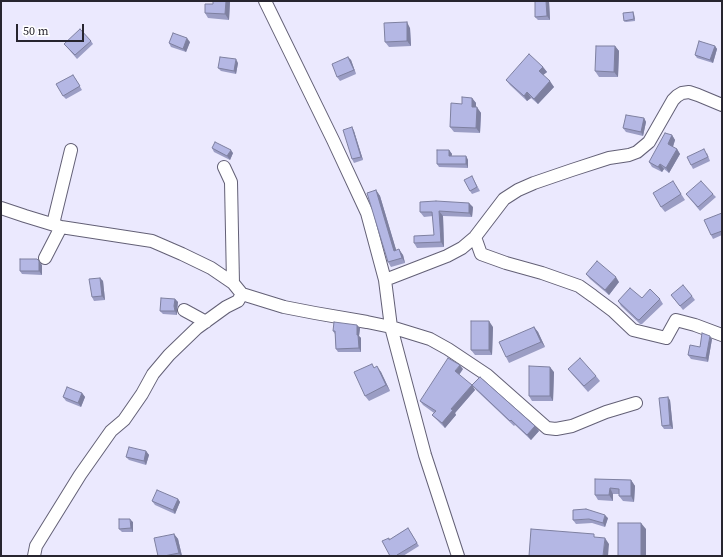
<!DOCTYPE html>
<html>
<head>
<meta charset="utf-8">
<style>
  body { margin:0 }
  #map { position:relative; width:723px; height:557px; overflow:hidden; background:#ebe9fe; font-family:"Source Serif 4",serif }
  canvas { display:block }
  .frame { position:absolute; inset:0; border:2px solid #27252f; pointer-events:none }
  .scale { position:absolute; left:16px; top:24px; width:68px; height:18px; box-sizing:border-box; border:2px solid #27252f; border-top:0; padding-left:5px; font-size:12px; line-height:14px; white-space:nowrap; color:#27252f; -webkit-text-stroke:3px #fff; paint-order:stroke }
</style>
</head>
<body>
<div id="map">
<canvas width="723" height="557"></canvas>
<div class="frame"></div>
<div class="scale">50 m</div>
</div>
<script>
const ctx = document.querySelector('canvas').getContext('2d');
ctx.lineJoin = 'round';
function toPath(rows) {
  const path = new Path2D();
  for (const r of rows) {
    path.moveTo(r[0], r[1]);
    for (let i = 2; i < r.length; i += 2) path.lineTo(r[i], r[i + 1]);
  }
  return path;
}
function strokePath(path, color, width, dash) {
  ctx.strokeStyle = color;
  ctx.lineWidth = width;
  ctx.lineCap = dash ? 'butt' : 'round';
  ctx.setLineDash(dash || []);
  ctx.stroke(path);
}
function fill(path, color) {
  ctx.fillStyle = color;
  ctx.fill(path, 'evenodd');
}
const minor = toPath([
  [265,1,333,140,367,213,385,280,391,327,425,455,458,556],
  [224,167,231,182,233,283],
  [1,208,25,216,61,227,152,241,182,254,211,268,233,283,242,294],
  [53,224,71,150],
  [475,237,481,254,506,263,542,273,579,286,593,296,613,311,633,330,666,338,676,320,695,325,722,335],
  [45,258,61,227],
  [385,280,447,256,462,248,475,237,504,199,518,190,534,183,572,170,609,158,629,155,637,152,649,142,673,100,677,96,682,93,689,92,698,95,722,105],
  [184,310,206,322],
  [34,556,36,546,80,475,111,431,124,420,142,394,153,374,169,355,197,328,226,307,238,301,242,294,284,307,315,313,367,322,391,327,430,339,448,349,487,375,547,428,556,429,572,426,606,412,636,403]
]);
strokePath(minor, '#636076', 14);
strokePath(minor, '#fff', 12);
fill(toPath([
  [230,1,229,20,208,18,205,13,213,4],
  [535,1,549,1,550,20,538,20,535,17],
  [633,12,634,14,635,21,626,22,624,21],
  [410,28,411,46,389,47,385,42],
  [91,41,93,44,77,59,64,44],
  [190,42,186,52,171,47,169,43],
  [615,46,619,51,618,77,599,77,595,71],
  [715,46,717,49,713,63,697,58,695,55],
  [348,57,351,60,356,74,340,81,337,77],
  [238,63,236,74,221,71,218,68],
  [543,67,547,72,543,75,554,87,538,104,531,98,527,101,510,85,506,80],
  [75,78,82,90,66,99,63,96],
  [472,98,476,103,476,107,481,113,480,133,454,132,450,127,462,104],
  [644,118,646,122,643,136,626,132,623,128],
  [352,127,354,131,363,160,354,163,352,159],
  [672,135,675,140,673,147,677,149,680,154,669,173,664,169,662,172,652,167,649,162],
  [212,148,233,153,230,160,214,152],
  [449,150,452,154,451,156,466,156,468,160,468,168,439,167,437,164],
  [707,153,710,161,693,169,691,165],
  [474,180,480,191,472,194,470,191],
  [676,186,685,200,665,212,661,207],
  [376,190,380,196,396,250,403,255,405,263,391,267,388,262],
  [686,194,713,194,716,197,700,211],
  [473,207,472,217,443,216,444,247,417,248,414,243,434,235,433,216,424,217,420,212],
  [722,213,722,235,713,239,711,235],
  [42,265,42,275,22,274,20,271],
  [586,274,619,282,609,295,590,279],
  [100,278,103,281,105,300,94,301,92,297],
  [671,295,692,296,695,300,683,310],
  [642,298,660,299,663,304,642,324,640,324,621,306,618,301],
  [175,299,178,302,177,310,177,315,163,314,160,311],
  [493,327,492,355,475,355,471,350],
  [534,327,538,332,545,347,509,363,506,357],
  [360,328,359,336,361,338,361,352,338,352,336,349,335,334,333,331],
  [712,339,708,362,691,359,688,355],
  [375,367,381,372,390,391,369,401,365,396],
  [463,369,459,375,472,385,475,390,455,413,456,415,445,428,432,415,434,413,423,405,420,401],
  [568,369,596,376,600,381,588,392,572,374],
  [554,372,553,401,532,401,529,396],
  [472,385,535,426,539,431,531,440,515,425,514,426,476,390],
  [82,393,85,397,81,407,66,401,63,397],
  [670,400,673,429,664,429,662,426],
  [146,451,149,455,146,465,129,460,126,457],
  [595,479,631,480,635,486,634,502,623,501,619,496,619,494,613,494,613,501,598,500,595,495],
  [178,499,180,502,175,514,155,505,152,501],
  [608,518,605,527,592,523,576,524,573,520],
  [133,522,133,532,122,532,119,529],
  [408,528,419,546,403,556,390,556,389,540],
  [174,534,178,539,182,556,158,556]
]), '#9b9dc4');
fill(toPath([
  [226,1,230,1,229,20,225,14],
  [546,1,549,1,550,20,547,16],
  [633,12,634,14,635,21,634,19],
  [407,22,410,28,411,46,407,41],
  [187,38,190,42,186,52,183,49],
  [615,46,619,51,618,77,614,72],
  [715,46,717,49,713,63,710,60],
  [348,57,351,60,356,74,354,70],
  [236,59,238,63,236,74,234,71],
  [543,67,547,72,542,76,539,71],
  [550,81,554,87,538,104,534,99],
  [527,92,531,98,527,101,524,96],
  [472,98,476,103,476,112,472,107],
  [477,107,481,113,480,133,476,128],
  [644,118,646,122,643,136,641,132],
  [352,127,354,131,363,160,361,157],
  [672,135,675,140,672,149,668,144],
  [677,149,680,154,669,173,666,168],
  [231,150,233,153,230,160,227,156],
  [449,150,452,154,451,160,449,156],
  [466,156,468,160,468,168,466,164],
  [660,164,664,169,662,172,658,167],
  [376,190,380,196,398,256,394,251],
  [469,203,473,207,472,217,469,213],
  [439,211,443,216,444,247,441,242],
  [399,249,403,255,405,263,402,258],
  [39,261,42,265,42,275,39,271],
  [616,277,619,282,609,295,605,290],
  [100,278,103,281,105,300,102,296],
  [175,299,178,302,177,310,177,315,175,311,174,306],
  [489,321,493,327,492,355,489,350],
  [357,325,360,328,359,336,361,338,361,352,359,348,357,335],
  [534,327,538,332,545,347,541,342],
  [710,336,712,339,708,362,706,358],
  [460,365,463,369,458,376,455,371],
  [377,366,381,372,390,391,386,385],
  [550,367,554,372,553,401,550,396],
  [472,385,475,390,455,413,456,415,445,428,442,423,451,409],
  [82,393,85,397,81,407,78,403],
  [668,397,670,400,673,429,670,425],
  [535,426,539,431,531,440,527,435],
  [146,451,149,455,146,465,144,461],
  [631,480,635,486,634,502,631,496],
  [610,488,613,494,613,501,609,495],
  [178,499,180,502,175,514,173,510],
  [605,515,608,518,605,527,603,523],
  [130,519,133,522,133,532,131,528],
  [641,523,646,529,646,556,641,556],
  [174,534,178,539,182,556,181,556,179,553],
  [605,538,609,544,608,556,603,556]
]), '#7e80a0');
const building = toPath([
  [213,1,226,1,225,14,205,13,205,4,213,4,213,1],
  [535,1,546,1,547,16,535,17,535,1],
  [633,12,634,19,624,21,623,13,633,12],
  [407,22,407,41,385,42,384,23,407,22],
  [80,29,91,41,75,55,64,44,80,29],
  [173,33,187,38,183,49,169,43,173,33],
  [699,41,715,46,710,60,695,55,699,41],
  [596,46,615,46,614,72,595,71,596,46],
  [529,54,543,67,539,71,550,81,534,99,527,92,524,96,506,80,529,54],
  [220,57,236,59,234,71,218,68,220,57],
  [348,57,354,70,337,77,332,64,348,57],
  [73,75,80,86,63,96,56,84,73,75],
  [462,97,472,98,472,107,477,107,476,128,450,127,451,103,462,104,462,97],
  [626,115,644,118,641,132,623,128,626,115],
  [352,127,361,157,352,159,343,130,352,127],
  [665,133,672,135,668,144,677,149,666,168,660,164,658,167,649,162,665,133],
  [215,142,231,150,227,156,212,148,215,142],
  [704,149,708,157,691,165,687,157,704,149],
  [437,150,449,150,449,156,466,156,466,164,437,164,437,150],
  [472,176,477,187,470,191,464,180,472,176],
  [673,181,681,194,661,207,653,193,673,181],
  [701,181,713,194,698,207,686,194,701,181],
  [376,190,394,251,399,249,402,258,388,262,367,193,376,190],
  [436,201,469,203,469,213,439,211,441,242,414,243,414,236,434,235,432,212,420,212,420,202,436,201],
  [722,213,722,231,711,235,704,220,722,213],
  [20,259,37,259,39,261,39,271,20,271,20,259],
  [597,261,616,277,605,290,586,274,597,261],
  [100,278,102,296,92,297,89,279,100,278],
  [683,285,692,296,680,306,671,295,683,285],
  [630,288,642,298,650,289,660,299,639,320,637,319,618,301,630,288],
  [161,298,175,299,174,306,175,311,160,311,161,298],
  [471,321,489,321,489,350,471,350,471,321],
  [334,322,357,325,357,335,358,335,359,348,336,349,335,331,333,331,334,322],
  [534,327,541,342,506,357,499,342,534,327],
  [702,333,710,336,706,358,688,355,690,345,700,347,702,333],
  [448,358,460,365,455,371,472,385,451,409,453,410,442,423,432,415,436,411,420,401,448,358],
  [580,358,596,376,584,386,568,369,580,358],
  [372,364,374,368,377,366,386,385,365,396,354,372,372,364],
  [529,366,550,367,550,396,529,396,529,366],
  [480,377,535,426,527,435,511,420,510,421,472,385,480,377],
  [67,387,82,393,78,403,63,397,67,387],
  [668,397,670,425,662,426,659,398,668,397],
  [129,447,146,451,144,461,126,457,129,447],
  [595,479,631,480,631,496,619,496,619,489,610,488,609,495,595,495,595,479],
  [157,490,178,499,173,510,152,501,157,490],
  [586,509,605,515,603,523,589,519,573,520,573,510,586,509],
  [119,519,130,519,131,528,119,529,119,519],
  [618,523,641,523,641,556,618,556,618,523],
  [408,528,417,543,397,555,398,556,390,556,382,541,389,538,389,540,408,528],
  [531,529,594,534,594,537,605,538,603,556,529,556,531,529],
  [174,534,179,553,164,556,158,556,154,538,174,534]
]);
fill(building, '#b4b7e4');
strokePath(building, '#7e80a0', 1);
</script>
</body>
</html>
